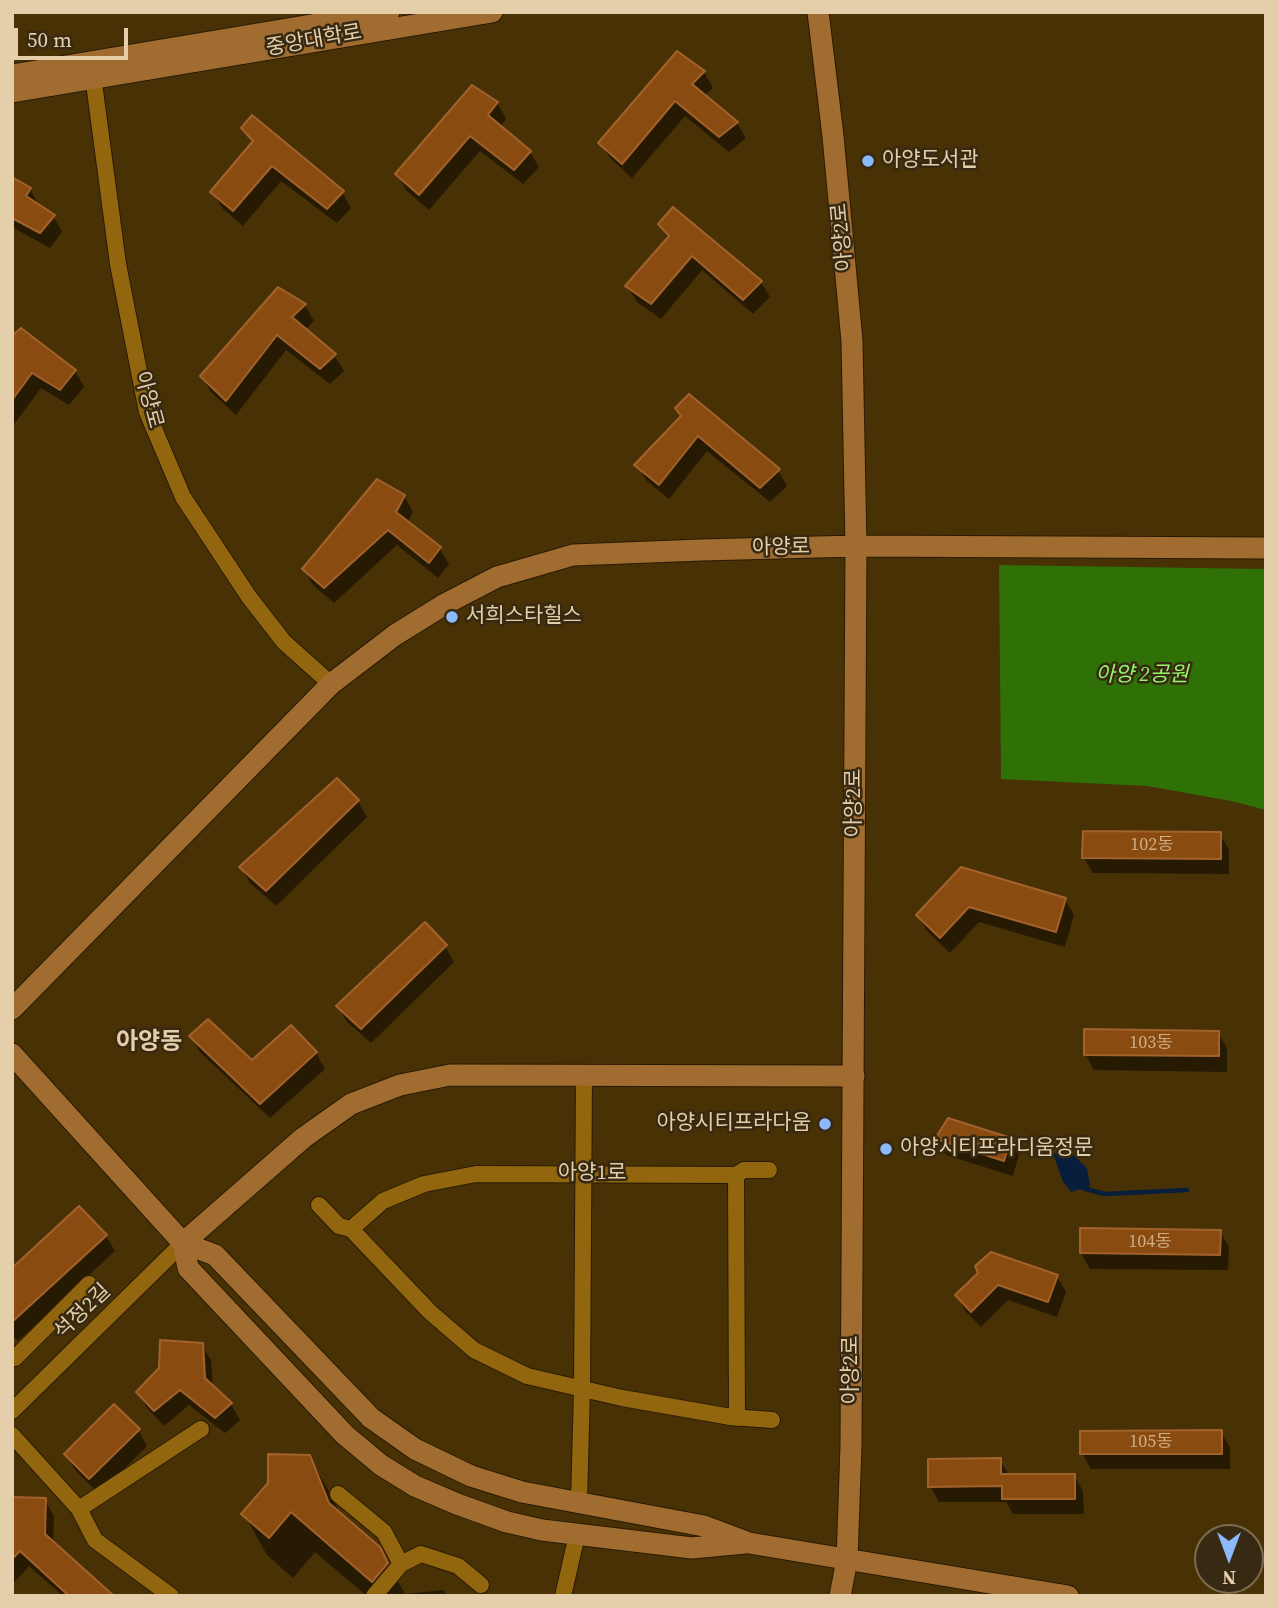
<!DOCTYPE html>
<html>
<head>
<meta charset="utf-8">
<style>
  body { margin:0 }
  #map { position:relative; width:1278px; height:1608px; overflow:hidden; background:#493106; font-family:"Source Serif 4",serif }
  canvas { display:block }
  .frame { position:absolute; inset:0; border:14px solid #e5ceaa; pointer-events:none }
  .north { position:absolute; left:1194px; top:1524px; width:70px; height:70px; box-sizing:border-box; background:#382912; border:2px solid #7d6b4f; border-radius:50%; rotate:180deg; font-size:19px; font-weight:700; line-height:28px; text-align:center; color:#e5ceaa }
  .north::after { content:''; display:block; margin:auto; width:24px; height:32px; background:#8bb9fc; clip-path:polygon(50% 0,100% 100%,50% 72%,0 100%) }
  .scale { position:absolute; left:14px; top:28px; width:114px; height:32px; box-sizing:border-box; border:4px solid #e5ceaa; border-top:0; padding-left:9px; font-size:21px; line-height:24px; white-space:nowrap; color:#e5ceaa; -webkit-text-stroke:5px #382912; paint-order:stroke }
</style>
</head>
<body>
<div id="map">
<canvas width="1278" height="1608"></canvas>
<div class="frame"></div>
<div class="north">N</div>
<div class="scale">50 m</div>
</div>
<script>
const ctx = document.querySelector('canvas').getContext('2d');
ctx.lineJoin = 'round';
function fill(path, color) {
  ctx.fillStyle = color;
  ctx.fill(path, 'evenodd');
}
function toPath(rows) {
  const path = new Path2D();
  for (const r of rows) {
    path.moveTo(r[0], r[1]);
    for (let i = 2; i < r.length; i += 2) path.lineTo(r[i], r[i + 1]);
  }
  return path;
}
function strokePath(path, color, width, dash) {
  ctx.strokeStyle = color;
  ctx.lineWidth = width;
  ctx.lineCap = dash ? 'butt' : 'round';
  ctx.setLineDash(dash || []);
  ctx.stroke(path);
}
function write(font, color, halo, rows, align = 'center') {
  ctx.font = font + ' "Source Serif 4","Noto Sans KR",serif';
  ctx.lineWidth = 5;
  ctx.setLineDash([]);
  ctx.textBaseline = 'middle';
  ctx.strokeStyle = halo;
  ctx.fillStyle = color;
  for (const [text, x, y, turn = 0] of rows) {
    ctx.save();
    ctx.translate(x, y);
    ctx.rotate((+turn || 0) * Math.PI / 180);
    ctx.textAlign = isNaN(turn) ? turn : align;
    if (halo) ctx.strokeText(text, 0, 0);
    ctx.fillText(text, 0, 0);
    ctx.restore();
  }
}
fill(toPath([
  [999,565,1266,569,1266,810,1231,801,1147,786,1001,779]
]), '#2f7007');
fill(toPath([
  [1068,1150,1087,1168,1090,1186,1071,1192,1063,1182,1053,1154]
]), '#071e3d');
fill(toPath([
  [704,72,713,88,704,96,737,123,746,138,729,152,685,116,632,178,610,158,600,143],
  [497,103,506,119,500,127,530,152,539,167,523,184,480,151,429,210,406,190,397,174],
  [243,128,342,192,351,208,337,223,281,181,243,226,222,208,213,192,253,144],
  [12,179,30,189,39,205,53,216,62,232,50,248,12,227],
  [660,225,761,282,770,297,753,314,702,270,661,319,637,302,627,286,668,240],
  [279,289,305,305,314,321,305,330,334,355,344,371,330,384,286,350,236,415,211,392,202,377],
  [12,339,75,371,84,387,69,405,41,388,12,427],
  [682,418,778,470,787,486,770,502,707,451,669,499,646,480,637,465],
  [404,496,413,512,407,523,440,549,449,564,438,578,397,545,334,603,313,585,304,569],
  [399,502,403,502,393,520],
  [358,801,367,817,276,906,250,883,241,867],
  [1220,834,1229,850,1229,874,1093,873,1084,858],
  [962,869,1065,899,1074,915,1065,947,979,922,950,953,927,931,918,916],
  [445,946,454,962,371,1043,347,1022,338,1006],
  [291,1028,316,1053,325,1069,270,1118,200,1052,191,1037,252,1063],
  [1218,1033,1227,1048,1227,1072,1094,1070,1085,1054],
  [937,1139,1010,1139,1019,1155,1013,1176,946,1155],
  [1082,1230,1220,1231,1229,1247,1228,1270,1090,1269,1081,1253],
  [106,1236,115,1251,18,1341,12,1335,12,1271],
  [980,1273,1057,1276,1066,1292,1057,1317,1008,1300,981,1327,966,1312,957,1296],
  [201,1344,211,1360,213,1388,231,1404,240,1420,225,1433,189,1405,164,1426,147,1408,138,1392],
  [138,1430,147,1446,99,1494,75,1470,66,1454],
  [1221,1432,1230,1448,1230,1469,1091,1469,1082,1453],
  [309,1457,333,1498,340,1515,379,1548,405,1594,444,1590,447,1596,367,1596,315,1552,293,1578,267,1555,244,1514],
  [1000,1460,1009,1475,1074,1475,1083,1491,1084,1514,1013,1514,1006,1502,939,1502,930,1486],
  [12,1499,45,1500,54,1516,53,1544,112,1596,63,1596,29,1566,12,1585]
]), '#0007');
strokePath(toPath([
  [1083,1188,1104,1194,1187,1190]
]), '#071e3d', 4.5);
const building = toPath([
  [677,51,705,71,692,84,738,122,719,137,675,101,622,164,598,143,677,51],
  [472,85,498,102,488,115,531,151,514,170,470,136,419,195,395,174,472,85],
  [252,115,344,191,327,209,272,166,233,211,210,192,253,141,241,128,252,115],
  [12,177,31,188,26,196,55,215,40,233,12,218,12,177],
  [673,207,762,281,743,300,692,256,651,304,625,286,669,236,658,224,673,207],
  [278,287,306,304,292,317,336,354,320,369,277,335,226,401,200,376,278,287],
  [21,328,76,370,60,390,32,373,12,400,12,336,21,328],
  [689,394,780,469,760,488,698,436,659,485,634,465,681,416,675,408,689,394],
  [377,479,405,495,396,512,441,547,429,563,388,530,324,588,302,569,377,479],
  [337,778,359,800,266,891,239,867,337,778],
  [1083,831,1221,832,1221,859,1082,858,1083,831],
  [961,867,1066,898,1056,932,969,907,940,938,916,915,961,867],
  [425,922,447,945,361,1029,336,1006,425,922],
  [208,1019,252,1060,291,1025,317,1052,260,1104,189,1036,208,1019],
  [1084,1029,1219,1031,1219,1056,1084,1055,1084,1029],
  [948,1118,1011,1138,1004,1161,935,1139,948,1118],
  [79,1206,107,1235,12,1322,12,1268,79,1206],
  [1080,1228,1221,1230,1220,1255,1080,1253,1080,1228],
  [991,1252,1058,1275,1048,1302,998,1285,971,1312,955,1295,978,1273,975,1266,991,1252],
  [160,1340,203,1343,205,1378,232,1403,215,1418,180,1390,154,1411,136,1392,159,1368,160,1340],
  [114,1404,140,1429,89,1479,64,1454,114,1404],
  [1222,1430,1222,1454,1080,1454,1080,1431,1222,1430],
  [268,1454,310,1455,329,1503,380,1547,388,1563,372,1582,291,1512,269,1538,241,1514,268,1483,268,1454],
  [1001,1458,1001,1474,1075,1474,1075,1499,1002,1499,1002,1486,928,1487,928,1459,1001,1458],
  [12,1497,46,1498,45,1534,114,1596,69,1596,20,1551,12,1559,12,1497]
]);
fill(building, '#8a4b10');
strokePath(building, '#a2622c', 2);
const street = toPath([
  [92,68,118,264,147,412,183,497,249,597,284,642,331,684],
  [736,1175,744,1170,769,1170],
  [319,1205,339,1226,351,1229],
  [351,1229,383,1201,424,1184,476,1174,736,1175,737,1418],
  [351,1229,430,1312,474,1350,527,1376,622,1398,731,1417,772,1420],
  [15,1358,89,1284],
  [12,1411,183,1243],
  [12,1435,79,1509,201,1429],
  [338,1494,384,1532,401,1564],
  [579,1502,582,1390,584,1075],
  [79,1509,95,1540,171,1596],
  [374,1596,401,1564,421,1554,458,1566,481,1585],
  [563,1596,577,1535]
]);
const secondary = toPath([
  [818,12,833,136,852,341,856,546,851,1446,847,1560,840,1596],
  [12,75,389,12],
  [12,92,492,12],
  [12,1009,331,684,395,635,445,604,497,577,573,555,701,550,856,546,1266,548],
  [12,1054,183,1243,215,1255,371,1418,415,1449,471,1476,522,1492,704,1526,749,1543,1068,1596],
  [183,1243,303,1138,351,1104,400,1085,450,1075,854,1076],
  [183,1243,188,1268,345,1435,381,1465,415,1486,457,1504,507,1522,542,1530,692,1548,745,1543]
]);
strokePath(street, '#291b03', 18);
strokePath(secondary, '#291b03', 23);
strokePath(street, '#91660f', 16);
strokePath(secondary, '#a06c30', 21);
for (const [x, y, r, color] of [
  [868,161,7,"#8bb9fc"],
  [452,617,7,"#8bb9fc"],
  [825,1124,7,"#8bb9fc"],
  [886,1149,7,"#8bb9fc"]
]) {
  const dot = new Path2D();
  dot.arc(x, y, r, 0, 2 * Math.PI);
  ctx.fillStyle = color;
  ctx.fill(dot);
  strokePath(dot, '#382912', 2.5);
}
write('18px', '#cead84', null, [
  ["102동",1152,845],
  ["103동",1151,1043],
  ["104동",1150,1242],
  ["105동",1151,1442]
]);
write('21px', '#e5ceaa', '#382912', [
  ["중앙대학로",314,41,-10],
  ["아양2로",843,237,-95],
  ["아양로",148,400,75],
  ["아양로",781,548,-1],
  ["아양2로",855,803,-90],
  ["아양1로",592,1174],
  ["석정2길",83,1312,-44],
  ["아양2로",852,1370,-90]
]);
write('21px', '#e5ceaa', '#382912', [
  ["아양도서관",882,161],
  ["서희스타힐스",466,617],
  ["아양시티프라다움",811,1124,"right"],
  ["아양시티프라디움정문",900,1149]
], 'left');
write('italic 21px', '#93f66b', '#382912', [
  ["아양 2공원",1142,676]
]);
write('bold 24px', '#e5ceaa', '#382912', [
  ["아양동",149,1043]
]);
</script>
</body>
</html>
